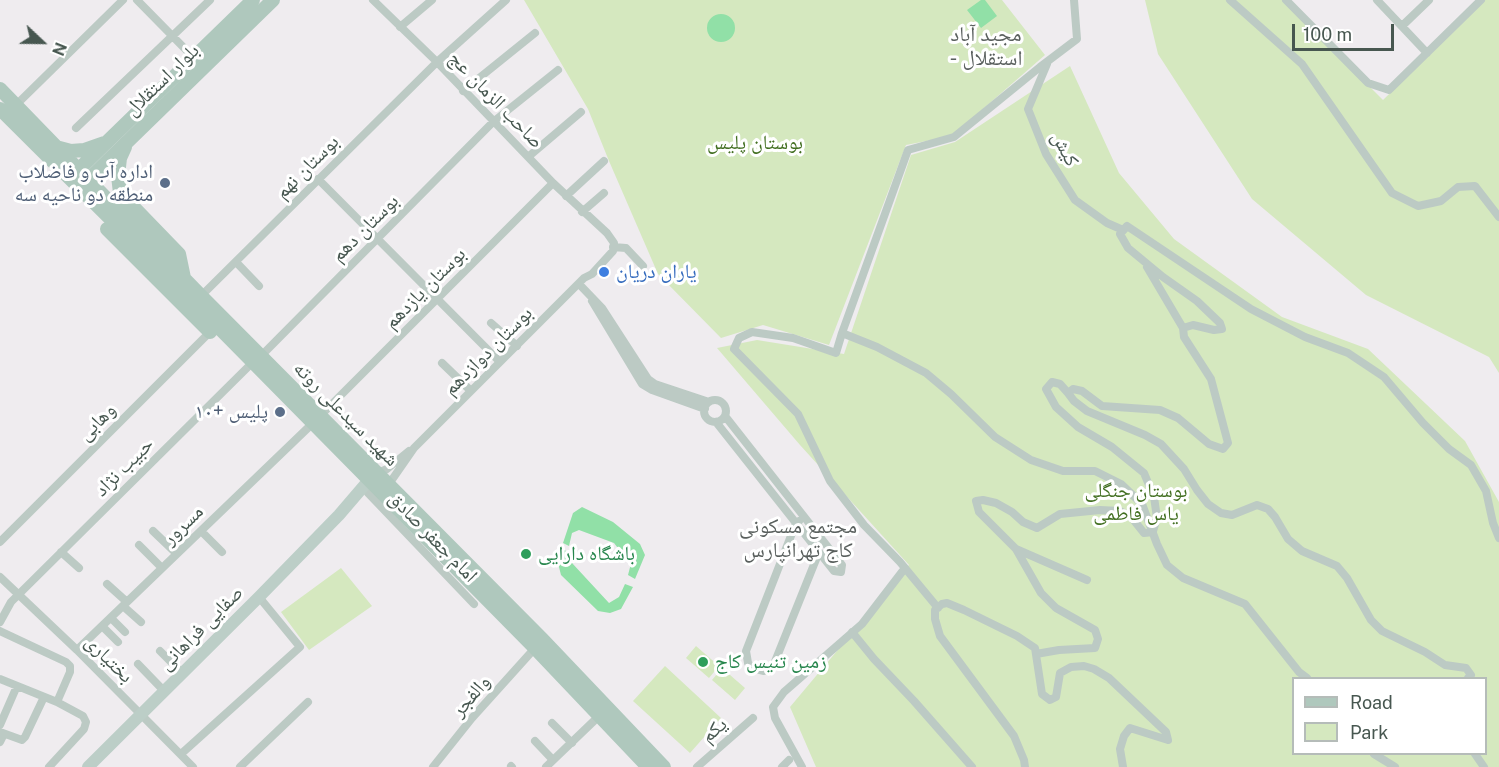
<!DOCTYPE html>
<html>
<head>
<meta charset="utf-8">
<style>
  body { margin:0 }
  #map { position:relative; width:1499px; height:767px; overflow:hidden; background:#efecef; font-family:"Public Sans",sans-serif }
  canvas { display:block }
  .legend { position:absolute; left:1292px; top:677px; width:195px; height:78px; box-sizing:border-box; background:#fff; border:2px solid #b5bcb9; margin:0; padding:8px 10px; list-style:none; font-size:18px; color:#475750 }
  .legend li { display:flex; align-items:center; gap:12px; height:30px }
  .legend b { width:30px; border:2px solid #b5bcb9 }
  .north { position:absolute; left:12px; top:12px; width:60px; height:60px; -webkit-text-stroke:4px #fff; paint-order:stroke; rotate:112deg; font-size:16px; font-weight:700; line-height:24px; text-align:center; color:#475750 }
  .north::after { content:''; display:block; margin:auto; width:21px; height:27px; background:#475750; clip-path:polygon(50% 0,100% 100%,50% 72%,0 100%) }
  .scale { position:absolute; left:1292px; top:24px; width:102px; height:27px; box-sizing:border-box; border:3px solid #475750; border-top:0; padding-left:8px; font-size:18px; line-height:21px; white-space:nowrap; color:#475750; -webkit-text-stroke:4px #fff; paint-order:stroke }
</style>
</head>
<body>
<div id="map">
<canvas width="1499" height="767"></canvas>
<ul class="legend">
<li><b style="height:8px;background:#afc8bd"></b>Road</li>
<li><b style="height:16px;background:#d5e8bf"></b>Park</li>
</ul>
<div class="north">N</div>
<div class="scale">100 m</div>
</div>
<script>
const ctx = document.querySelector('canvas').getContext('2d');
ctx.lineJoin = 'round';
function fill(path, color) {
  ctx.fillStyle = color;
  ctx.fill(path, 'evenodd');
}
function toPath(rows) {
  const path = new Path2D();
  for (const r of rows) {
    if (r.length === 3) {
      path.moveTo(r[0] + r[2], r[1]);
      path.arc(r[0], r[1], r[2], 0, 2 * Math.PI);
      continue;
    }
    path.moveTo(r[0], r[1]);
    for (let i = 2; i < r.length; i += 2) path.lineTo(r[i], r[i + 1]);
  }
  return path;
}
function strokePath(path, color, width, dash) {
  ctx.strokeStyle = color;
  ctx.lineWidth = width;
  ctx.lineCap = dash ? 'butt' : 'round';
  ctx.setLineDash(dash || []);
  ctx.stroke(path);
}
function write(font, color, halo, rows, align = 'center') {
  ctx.font = font + ' "Public Sans","Noto Naskh Arabic",sans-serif';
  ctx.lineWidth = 6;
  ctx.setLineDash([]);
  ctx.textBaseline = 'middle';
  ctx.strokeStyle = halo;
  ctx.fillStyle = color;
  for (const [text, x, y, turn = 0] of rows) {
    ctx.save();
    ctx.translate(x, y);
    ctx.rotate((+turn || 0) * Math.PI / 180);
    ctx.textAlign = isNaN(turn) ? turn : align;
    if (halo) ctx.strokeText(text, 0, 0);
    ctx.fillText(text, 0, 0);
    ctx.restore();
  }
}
fill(toPath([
  [524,0,1002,0,1045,55,952,136,906,145,829,345,763,325,721,338,658,274,609,161,588,109],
  [1145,0,1283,0,1383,100,1485,0,1499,0,1499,373,1489,357,1366,295,1252,199,1158,54],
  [1070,66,1119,173,1174,239,1282,317,1368,349,1465,441,1499,502,1499,767,816,767,790,707,909,565,800,445,717,348,757,340,844,354,911,155,955,142],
  [1294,678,1486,678,1486,754,1294,754],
  [341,568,372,606,309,650,281,612],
  [696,646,719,666,709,678,686,658],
  [665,666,721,718,690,753,633,701],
  [722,668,745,688,735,700,712,680]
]), '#d5e8bf');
fill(toPath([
  [981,0,985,0,997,16,981,28,967,10],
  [721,28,14],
  [582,507,613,522,640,544,645,555,635,579,628,575,633,556,621,552,614,543,579,530,572,533,569,546,563,543,573,513],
  [563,550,570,552,572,563,609,603,619,597,625,584,633,587,621,609,610,613,598,611,561,575,558,563]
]), '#91e0a7');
strokePath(toPath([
  [137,0,194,58],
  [373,0,437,62,553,183,607,233,614,243,613,251,592,274,584,278,414,448,389,484],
  [1230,0,1302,64,1392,193,1418,206,1441,201,1458,187,1475,186,1499,217],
  [1286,0,1368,83,1389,90,1481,0],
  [1377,0,1427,53],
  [1402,26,1429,0],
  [400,27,432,0],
  [1047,64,1028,109,1046,154,1075,200,1107,223,1123,230],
  [463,91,535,33],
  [16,105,123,0],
  [76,128,210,0],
  [528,157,581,112],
  [318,179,500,362],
  [566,196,604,161],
  [582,212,604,193],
  [613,247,626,248,643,266],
  [236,262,259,286],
  [1147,267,1183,328],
  [579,284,602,308,648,379,655,384,709,402],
  [201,296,437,62,506,0],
  [592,301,642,384,652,390,705,409],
  [491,323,517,346],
  [842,333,908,150,954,137,1040,67,1077,39,1074,0],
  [261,356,493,122,558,70],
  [442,363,471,391],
  [1068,393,1060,384,1052,382,1046,389,1056,407,1078,427,1112,447,1144,473,1154,497,1157,518,1153,531],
  [715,411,11],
  [320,416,553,183],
  [716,422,834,571,841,572,842,565,725,416],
  [378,473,387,469,409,451],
  [368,493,474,604],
  [799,521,796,523,746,651,748,663,752,668,764,671,774,664,819,552],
  [153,531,177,554],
  [201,531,222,552],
  [0,542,212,330],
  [139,545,162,568],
  [1016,549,1087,580],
  [61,552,79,568],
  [0,577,77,650,193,767],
  [107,584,127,602],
  [123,606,141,622],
  [938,608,900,562,864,525,830,481,798,414,734,349,739,338,752,332,793,338,836,353,842,333,877,347,926,373,951,394,995,437,1031,460,1063,471,1095,471,1121,484,1142,504,1157,544,1167,565,1183,578,1245,604,1299,672,1307,678],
  [111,618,125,632],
  [0,622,11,602,253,362],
  [102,626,118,642],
  [0,631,66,662,70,666,70,672,57,702],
  [852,632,874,659,914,701,972,767],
  [77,650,313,423],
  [160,651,183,674],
  [1036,654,1059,650,1095,648,1098,639,1095,630,1056,608,1041,593,1016,549,979,512,976,501,983,500,996,503,1012,512,1023,522,1037,528,1060,514,1100,510,1120,511,1132,518,1144,533,1153,532],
  [138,664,165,692],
  [1468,678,1471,675,1466,668,1445,665,1425,652,1382,631,1371,620,1347,578,1337,566,1302,551,1288,539,1275,517,1268,509,1257,505,1232,515,1221,513,1208,504,1197,490,1184,469,1161,444,1145,435,1087,411,1074,401,1068,393,1073,389,1082,391,1102,406,1160,410,1178,418,1209,444,1223,449,1228,443,1211,379,1184,337,1183,328,1193,325,1214,330,1222,329,1220,323,1197,301,1163,277,1128,248,1120,234,1127,226,1251,309,1305,337,1348,353,1384,377,1423,423,1449,449,1471,465,1486,491,1493,523,1499,538],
  [0,679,57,702,83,716,86,722,84,729,49,767],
  [552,723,572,743],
  [0,725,17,686],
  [0,732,22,740,25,737,44,697],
  [535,741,553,760],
  [0,742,4,734],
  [181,754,300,647,259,597],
  [1374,754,1395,767],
  [1475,754,1484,767],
  [511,766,512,767],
  [240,767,308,702],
  [433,767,472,718,535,648],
  [546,767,598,717],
  [697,767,753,718],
  [782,767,789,760],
  [802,767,775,718,773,707,784,692,862,624,905,568],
  [1025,767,1024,760,1014,736,940,636,935,619,935,610,942,604,947,603,964,610,1017,636,1035,648,1042,694,1050,700,1056,697,1060,673,1071,667,1084,666,1094,669,1109,678,1166,732,1168,740,1130,728,1124,736,1120,749,1123,767]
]), '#bccac4', 8);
strokePath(toPath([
  [88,767,259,597,339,515,369,480]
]), '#bccec7', 12);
strokePath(toPath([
  [0,89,201,296,542,639,664,767],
  [0,109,173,281,535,648,648,767],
  [56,147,71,151,84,150,104,143],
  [125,147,120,158,118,176,120,193,179,254,184,278],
  [74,174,253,0],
  [83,185,273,0],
  [107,229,210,332]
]), '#afc8bd', 14);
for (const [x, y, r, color] of [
  [165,183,6,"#5c6f8a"],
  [604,272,6,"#3f7fe0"],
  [280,412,6,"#5c6f8a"],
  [526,554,6,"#2e9e5b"],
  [703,662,6,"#2e9e5b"]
]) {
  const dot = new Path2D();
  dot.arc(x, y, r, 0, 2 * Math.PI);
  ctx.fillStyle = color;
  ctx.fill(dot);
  strokePath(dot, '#fff', 2);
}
write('20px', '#475750', '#fff', [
  ["بلوار استقلال",162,80,-44],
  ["صاحب الزمان عج",496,100,46],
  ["کیش",1065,149,62],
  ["بوستان نهم",307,167,-45],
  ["بوستان دهم",365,228,-45],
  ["بوستان یازدهم",425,288,-45],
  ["بوستان دوازدهم",488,351,-45],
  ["شهید سیدعلی روته",346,414,45],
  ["وهابی",97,422,-45],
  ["حبیب نژاد",124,467,-45],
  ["مسرور",183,525,-44],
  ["امام جعفر صادق",433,537,46],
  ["صفایی فراهانی",201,628,-45],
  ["بختیاری",109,659,45],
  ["والفجر",471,696,-49],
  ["یکم",714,730,-41]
]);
write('20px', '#426f21', '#fff', [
  ["بوستان پلیس",755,143],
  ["بوستان جنگلی",1136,491],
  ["یاس فاطمی",1136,514]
]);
write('20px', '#4e5e75', '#fff', [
  ["اداره آب و فاضلاب",153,172],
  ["منطقه دو ناحیه سه",153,195],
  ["پلیس +۱۰",268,412]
], 'right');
write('20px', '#366cbe', '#fff', [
  ["یاران دریان",616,272]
], 'left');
write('20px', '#27864d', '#fff', [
  ["باشگاه دارایی",538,554],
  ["زمین تنیس کاج",715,662]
], 'left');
write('21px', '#5a605e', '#fff', [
  ["مجید آباد",986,35],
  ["- استقلال",986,59],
  ["مجتمع مسکونی",798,527],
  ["کاج تهرانپارس",798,551]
]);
</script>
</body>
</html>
